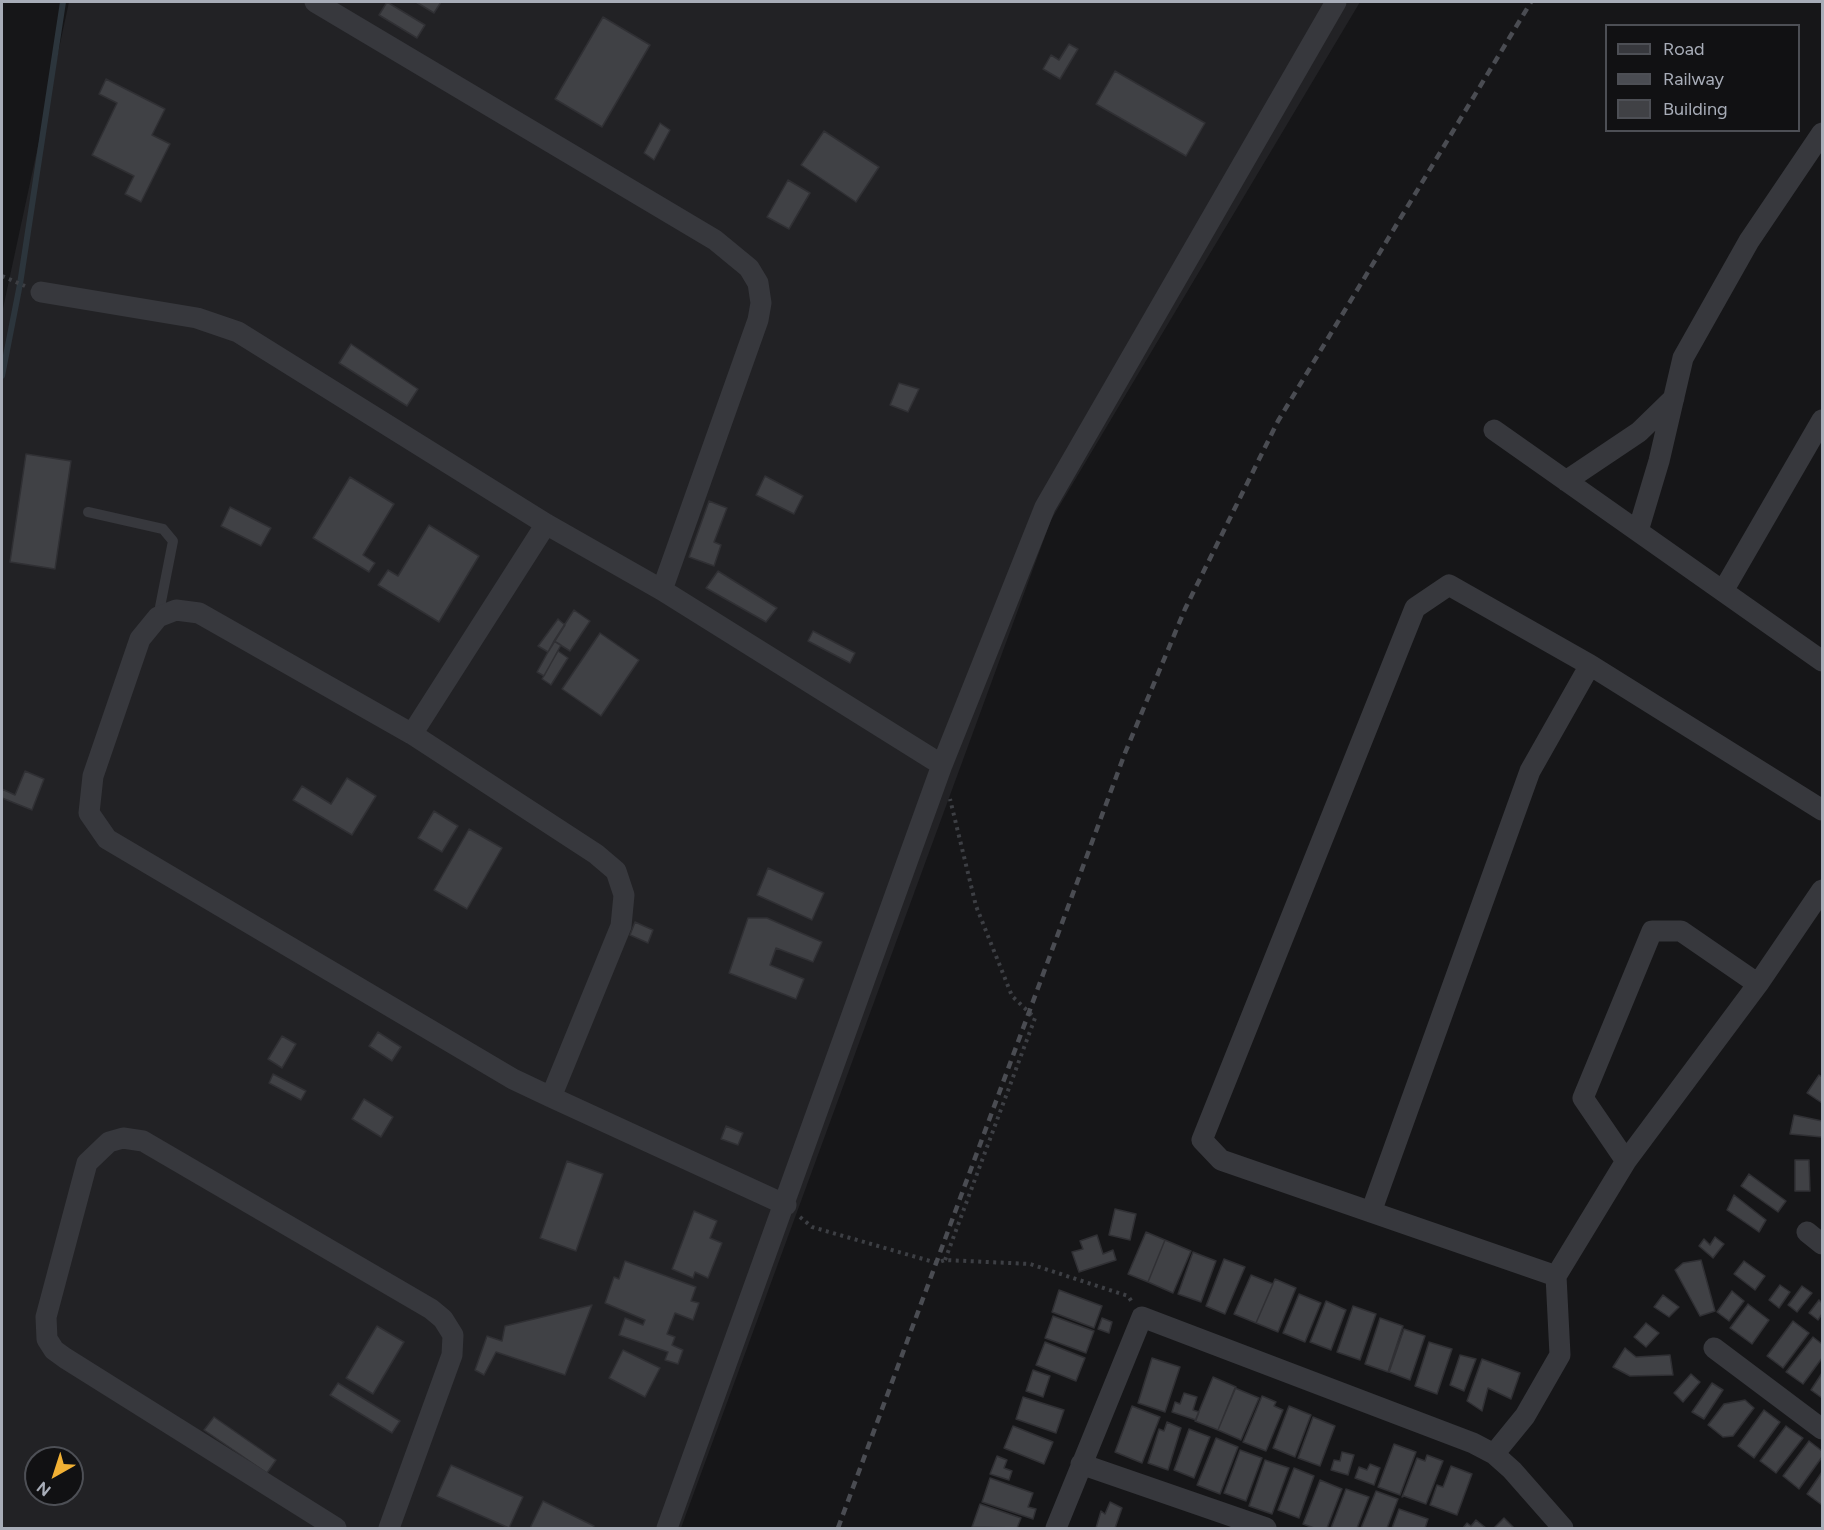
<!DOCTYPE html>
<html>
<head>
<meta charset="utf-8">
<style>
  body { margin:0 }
  #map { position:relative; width:1824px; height:1530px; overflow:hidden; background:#161618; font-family:Figtree,sans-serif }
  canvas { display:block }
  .frame { position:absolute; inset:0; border:3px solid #a8adb8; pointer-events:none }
  .legend { position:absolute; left:1605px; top:24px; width:195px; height:108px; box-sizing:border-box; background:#111113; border:2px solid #4d4f55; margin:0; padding:8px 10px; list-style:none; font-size:18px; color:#a8adb8 }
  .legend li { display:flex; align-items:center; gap:12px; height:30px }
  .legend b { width:30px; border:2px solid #4d4f55 }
  .north { position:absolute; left:24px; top:1446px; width:60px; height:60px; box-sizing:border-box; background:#111113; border:2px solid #4d4f55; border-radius:50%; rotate:219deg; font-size:16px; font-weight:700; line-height:24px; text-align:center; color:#a8adb8 }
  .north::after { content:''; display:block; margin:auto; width:21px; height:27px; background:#f2b134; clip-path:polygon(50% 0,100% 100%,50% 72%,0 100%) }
</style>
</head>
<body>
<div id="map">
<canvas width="1824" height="1530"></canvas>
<div class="frame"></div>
<ul class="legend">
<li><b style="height:8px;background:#37383d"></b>Road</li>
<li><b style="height:8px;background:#4a4c52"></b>Railway</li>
<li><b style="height:16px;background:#404145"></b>Building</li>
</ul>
<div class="north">N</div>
</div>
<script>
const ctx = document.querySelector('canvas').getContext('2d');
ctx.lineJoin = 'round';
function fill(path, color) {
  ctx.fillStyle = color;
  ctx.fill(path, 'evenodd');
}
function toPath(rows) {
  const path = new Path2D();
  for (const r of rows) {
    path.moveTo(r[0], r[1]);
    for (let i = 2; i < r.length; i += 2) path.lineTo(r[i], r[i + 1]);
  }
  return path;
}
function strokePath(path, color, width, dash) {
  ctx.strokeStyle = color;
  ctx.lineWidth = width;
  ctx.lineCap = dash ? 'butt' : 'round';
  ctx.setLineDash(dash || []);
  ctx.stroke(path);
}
fill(toPath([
  [69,2,1360,2,1051,520,681,1528,2,1528,2,313],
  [36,1458,72,1458,72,1494,36,1494]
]), '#222225');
strokePath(toPath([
  [2,376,20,284,63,2]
]), '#2c353c', 6);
const building = toPath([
  [387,2,425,25,417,38,379,15,387,2],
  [416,2,441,2,434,13,416,2],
  [603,17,650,45,602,127,555,99,603,17],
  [1069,44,1078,49,1060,79,1043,69,1051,55,1059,60,1069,44],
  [1115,71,1205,123,1186,156,1096,104,1115,71],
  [106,79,165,109,152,135,170,144,141,202,125,194,134,176,92,155,117,103,99,94,106,79],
  [660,123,670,130,654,160,644,153,660,123],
  [824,131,879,167,856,202,801,165,824,131],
  [788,180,810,193,789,229,767,217,788,180],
  [351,344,418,389,407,406,339,363,351,344],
  [899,383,919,389,908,412,890,405,899,383],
  [26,454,71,461,55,569,10,562,26,454],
  [765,476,803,496,794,514,756,495,765,476],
  [350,477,394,504,363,555,375,563,369,572,313,538,350,477],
  [709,501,727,508,714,542,721,545,714,566,689,557,709,501],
  [230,507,271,528,261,546,221,526,230,507],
  [429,525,479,556,439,622,378,585,388,570,398,576,429,525],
  [718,571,777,608,766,622,706,588,718,571],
  [574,610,590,621,570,651,554,641,574,610],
  [558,619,565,625,548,652,538,646,558,619],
  [813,631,855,653,850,663,808,641,813,631],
  [600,633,639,660,601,716,562,689,600,633],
  [554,641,561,645,544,676,537,672,554,641],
  [558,651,568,658,551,685,542,679,558,651],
  [25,771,44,779,32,810,2,798,2,789,15,795,25,771],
  [347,778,376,796,352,835,293,800,302,786,331,804,347,778],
  [434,811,458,826,442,852,418,838,434,811],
  [469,829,502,848,467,909,434,890,469,829],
  [768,868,824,893,812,920,757,895,768,868],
  [748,918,767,918,822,942,813,962,776,948,770,965,804,979,796,999,729,973,748,918],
  [635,922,653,930,648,943,630,935,635,922],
  [378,1032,401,1047,392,1061,369,1046,378,1032],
  [282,1036,296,1044,282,1068,268,1059,282,1036],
  [273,1074,306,1091,301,1100,269,1083,273,1074],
  [1819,1075,1822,1077,1822,1103,1807,1093,1819,1075],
  [364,1099,393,1117,381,1137,352,1119,364,1099],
  [1794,1115,1822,1121,1822,1137,1790,1134,1794,1115],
  [726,1126,743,1133,738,1145,721,1139,726,1126],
  [1795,1160,1809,1160,1810,1191,1795,1191,1795,1160],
  [567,1161,603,1174,576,1251,540,1238,567,1161],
  [1749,1174,1786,1201,1778,1212,1741,1186,1749,1174],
  [1734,1195,1766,1220,1759,1232,1727,1210,1734,1195],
  [1115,1209,1136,1214,1130,1240,1109,1235,1115,1209],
  [694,1211,717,1221,710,1238,722,1243,708,1278,695,1272,693,1278,672,1269,694,1211],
  [1146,1232,1165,1240,1148,1282,1128,1274,1146,1232],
  [1097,1235,1103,1254,1113,1250,1116,1260,1079,1272,1072,1252,1083,1249,1080,1241,1097,1235],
  [1715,1237,1724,1244,1713,1258,1699,1246,1704,1239,1710,1245,1715,1237],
  [1165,1240,1191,1251,1173,1293,1148,1282,1165,1240],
  [1193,1252,1216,1261,1201,1302,1178,1294,1193,1252],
  [1224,1259,1245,1267,1225,1314,1206,1306,1224,1259],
  [1701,1260,1715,1311,1700,1316,1675,1270,1683,1263,1701,1260],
  [625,1261,696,1287,691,1301,699,1303,693,1320,675,1313,667,1334,675,1337,672,1345,683,1350,678,1364,665,1360,668,1352,619,1335,625,1318,643,1325,645,1320,605,1303,614,1277,619,1279,625,1261],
  [1744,1261,1765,1276,1755,1290,1734,1274,1744,1261],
  [1251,1275,1273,1284,1256,1323,1234,1314,1251,1275],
  [1275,1279,1296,1288,1278,1332,1256,1323,1275,1279],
  [1780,1285,1790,1292,1779,1308,1769,1300,1780,1285],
  [1802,1286,1812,1293,1797,1312,1788,1305,1802,1286],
  [1059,1290,1102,1306,1094,1328,1052,1312,1059,1290],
  [1732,1291,1744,1301,1729,1321,1717,1312,1732,1291],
  [1299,1294,1321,1303,1305,1342,1283,1333,1299,1294],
  [1663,1295,1679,1307,1669,1317,1654,1307,1663,1295],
  [1819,1300,1822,1303,1822,1314,1818,1320,1809,1313,1819,1300],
  [1326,1301,1346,1310,1331,1350,1310,1342,1326,1301],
  [1748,1304,1769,1320,1752,1344,1730,1328,1748,1304],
  [592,1305,565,1375,496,1352,484,1375,475,1370,487,1336,502,1341,505,1326,592,1305],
  [1353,1306,1376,1314,1360,1360,1337,1352,1353,1306],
  [1053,1316,1094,1331,1086,1353,1045,1338,1053,1316],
  [1102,1318,1112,1322,1109,1333,1098,1329,1102,1318],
  [1380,1318,1403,1326,1388,1372,1365,1364,1380,1318],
  [1793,1321,1809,1333,1783,1368,1767,1356,1793,1321],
  [1646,1323,1659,1333,1646,1347,1634,1337,1646,1323],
  [377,1326,404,1342,373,1394,346,1378,377,1326],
  [1404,1329,1425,1336,1410,1380,1389,1372,1404,1329],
  [1813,1337,1822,1344,1822,1358,1803,1384,1786,1372,1813,1337],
  [1045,1342,1085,1358,1076,1381,1036,1365,1045,1342],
  [1429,1342,1452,1349,1437,1394,1415,1386,1429,1342],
  [1625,1348,1636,1357,1670,1355,1673,1375,1630,1376,1613,1367,1625,1348],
  [623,1350,660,1368,645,1397,609,1378,623,1350],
  [1460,1355,1476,1359,1464,1391,1450,1385,1460,1355],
  [1152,1358,1180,1367,1165,1412,1138,1403,1152,1358],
  [1482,1359,1520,1373,1511,1399,1488,1388,1482,1411,1467,1401,1482,1359],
  [1033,1370,1050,1376,1043,1397,1026,1391,1033,1370],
  [1822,1373,1822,1398,1811,1390,1822,1373],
  [1691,1374,1700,1382,1683,1402,1674,1393,1691,1374],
  [1213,1377,1236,1387,1218,1430,1195,1421,1213,1377],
  [338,1383,400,1421,392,1433,330,1395,338,1383],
  [1712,1383,1723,1390,1704,1419,1692,1412,1712,1383],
  [1235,1388,1259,1398,1241,1440,1218,1430,1235,1388],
  [1184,1393,1197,1397,1193,1410,1199,1412,1196,1420,1172,1412,1175,1402,1180,1404,1184,1393],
  [1262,1396,1276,1402,1274,1406,1283,1410,1266,1451,1243,1442,1262,1396],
  [1023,1397,1064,1410,1056,1433,1016,1419,1023,1397],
  [1745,1400,1754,1408,1733,1436,1723,1437,1708,1425,1724,1404,1745,1400],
  [1132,1406,1160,1417,1142,1463,1115,1452,1132,1406],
  [1289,1406,1311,1415,1295,1457,1273,1448,1289,1406],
  [1764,1410,1780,1422,1754,1458,1738,1446,1764,1410],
  [214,1417,276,1460,267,1473,204,1430,214,1417],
  [1313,1417,1335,1426,1320,1466,1298,1458,1313,1417],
  [1167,1422,1181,1428,1168,1470,1148,1463,1159,1429,1164,1431,1167,1422],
  [1013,1426,1053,1442,1044,1464,1004,1448,1013,1426],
  [1786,1426,1803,1438,1776,1473,1760,1461,1786,1426],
  [1189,1429,1210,1437,1194,1478,1174,1470,1189,1429],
  [1216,1438,1238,1447,1220,1494,1197,1485,1216,1438],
  [1809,1441,1822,1451,1822,1457,1799,1489,1783,1476,1809,1441],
  [1394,1444,1416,1452,1400,1495,1378,1487,1394,1444],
  [1240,1450,1262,1458,1246,1501,1224,1493,1240,1450],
  [1342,1452,1354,1455,1348,1475,1331,1470,1334,1460,1340,1461,1342,1452],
  [1427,1455,1443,1461,1426,1504,1404,1496,1402,1497,1417,1458,1425,1461,1427,1455],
  [997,1456,1007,1460,1004,1468,1012,1471,1009,1480,990,1474,997,1456],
  [1265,1460,1289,1468,1272,1514,1249,1506,1265,1460],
  [1370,1464,1380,1468,1374,1485,1355,1478,1359,1467,1367,1470,1370,1464],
  [451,1465,523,1497,509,1528,437,1496,451,1465],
  [1451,1466,1472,1474,1457,1515,1430,1505,1437,1485,1443,1487,1451,1466],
  [1294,1468,1314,1476,1299,1518,1278,1510,1294,1468],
  [1822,1472,1822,1505,1807,1494,1822,1472],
  [990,1478,1033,1493,1028,1507,1036,1509,1033,1519,982,1502,990,1478],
  [1320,1480,1342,1489,1327,1528,1314,1528,1303,1524,1320,1480],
  [1346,1489,1369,1497,1357,1528,1331,1528,1346,1489],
  [1376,1491,1398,1499,1387,1528,1361,1528,1376,1491],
  [543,1501,594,1526,593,1528,530,1528,543,1501],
  [1110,1502,1122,1508,1115,1528,1096,1528,1101,1511,1105,1514,1110,1502],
  [980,1504,1021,1518,1017,1528,972,1527,980,1504],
  [1399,1509,1428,1519,1425,1528,1392,1528,1399,1509],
  [1504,1518,1514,1528,1494,1528,1504,1518],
  [1476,1520,1486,1528,1463,1528,1467,1523,1471,1526,1476,1520]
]);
fill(building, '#404145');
strokePath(building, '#303034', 1.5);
strokePath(toPath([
  [2,276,25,286],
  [800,1217,812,1227,937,1263,945,1260,1030,1264,1128,1296,1132,1302],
  [945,1260,1035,1018,1012,996,976,906,950,799]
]), '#3d3f44', 4, [3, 4.5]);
strokePath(toPath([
  [88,512,163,529,173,541,158,617]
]), '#37383d', 10);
strokePath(toPath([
  [315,2,715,240,749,268,758,283,761,303,758,320,662,590],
  [41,292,197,318,238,332,546,524,662,590,942,765],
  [1494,430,1822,661],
  [1566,481,1639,432,1674,398],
  [1638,531,1659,461,1683,358,1749,241,1822,133],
  [1723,591,1822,420],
  [412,734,546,524],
  [551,1097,621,926,624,895,616,871,596,854,412,734,199,613,176,610,158,617,140,639,93,776,89,813,107,839,513,1079,551,1097,786,1205],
  [1626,1161,1583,1098,1652,931,1681,931,1758,984],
  [1371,1212,1530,771,1590,665],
  [1807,1232,1822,1244],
  [1556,1276,1221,1160,1202,1140,1415,608,1449,585,1590,665,1822,810],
  [1714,1348,1822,1429],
  [1494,1454,1525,1416,1560,1355,1556,1276,1626,1161,1758,984,1822,890],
  [1081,1464,1266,1528],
  [336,1528,65,1358,54,1350,47,1339,46,1317,87,1163,109,1142,123,1138,143,1141,431,1309,443,1319,453,1335,452,1355,389,1528],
  [667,1528,942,765,1045,507,1336,2],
  [1056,1528,1142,1317,1473,1443,1494,1454,1512,1470,1563,1528]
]), '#37383d', 21);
strokePath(toPath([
  [838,1528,1125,753,1185,609,1278,421,1531,2]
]), '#4a4c52', 4.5, [8, 6]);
</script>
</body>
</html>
